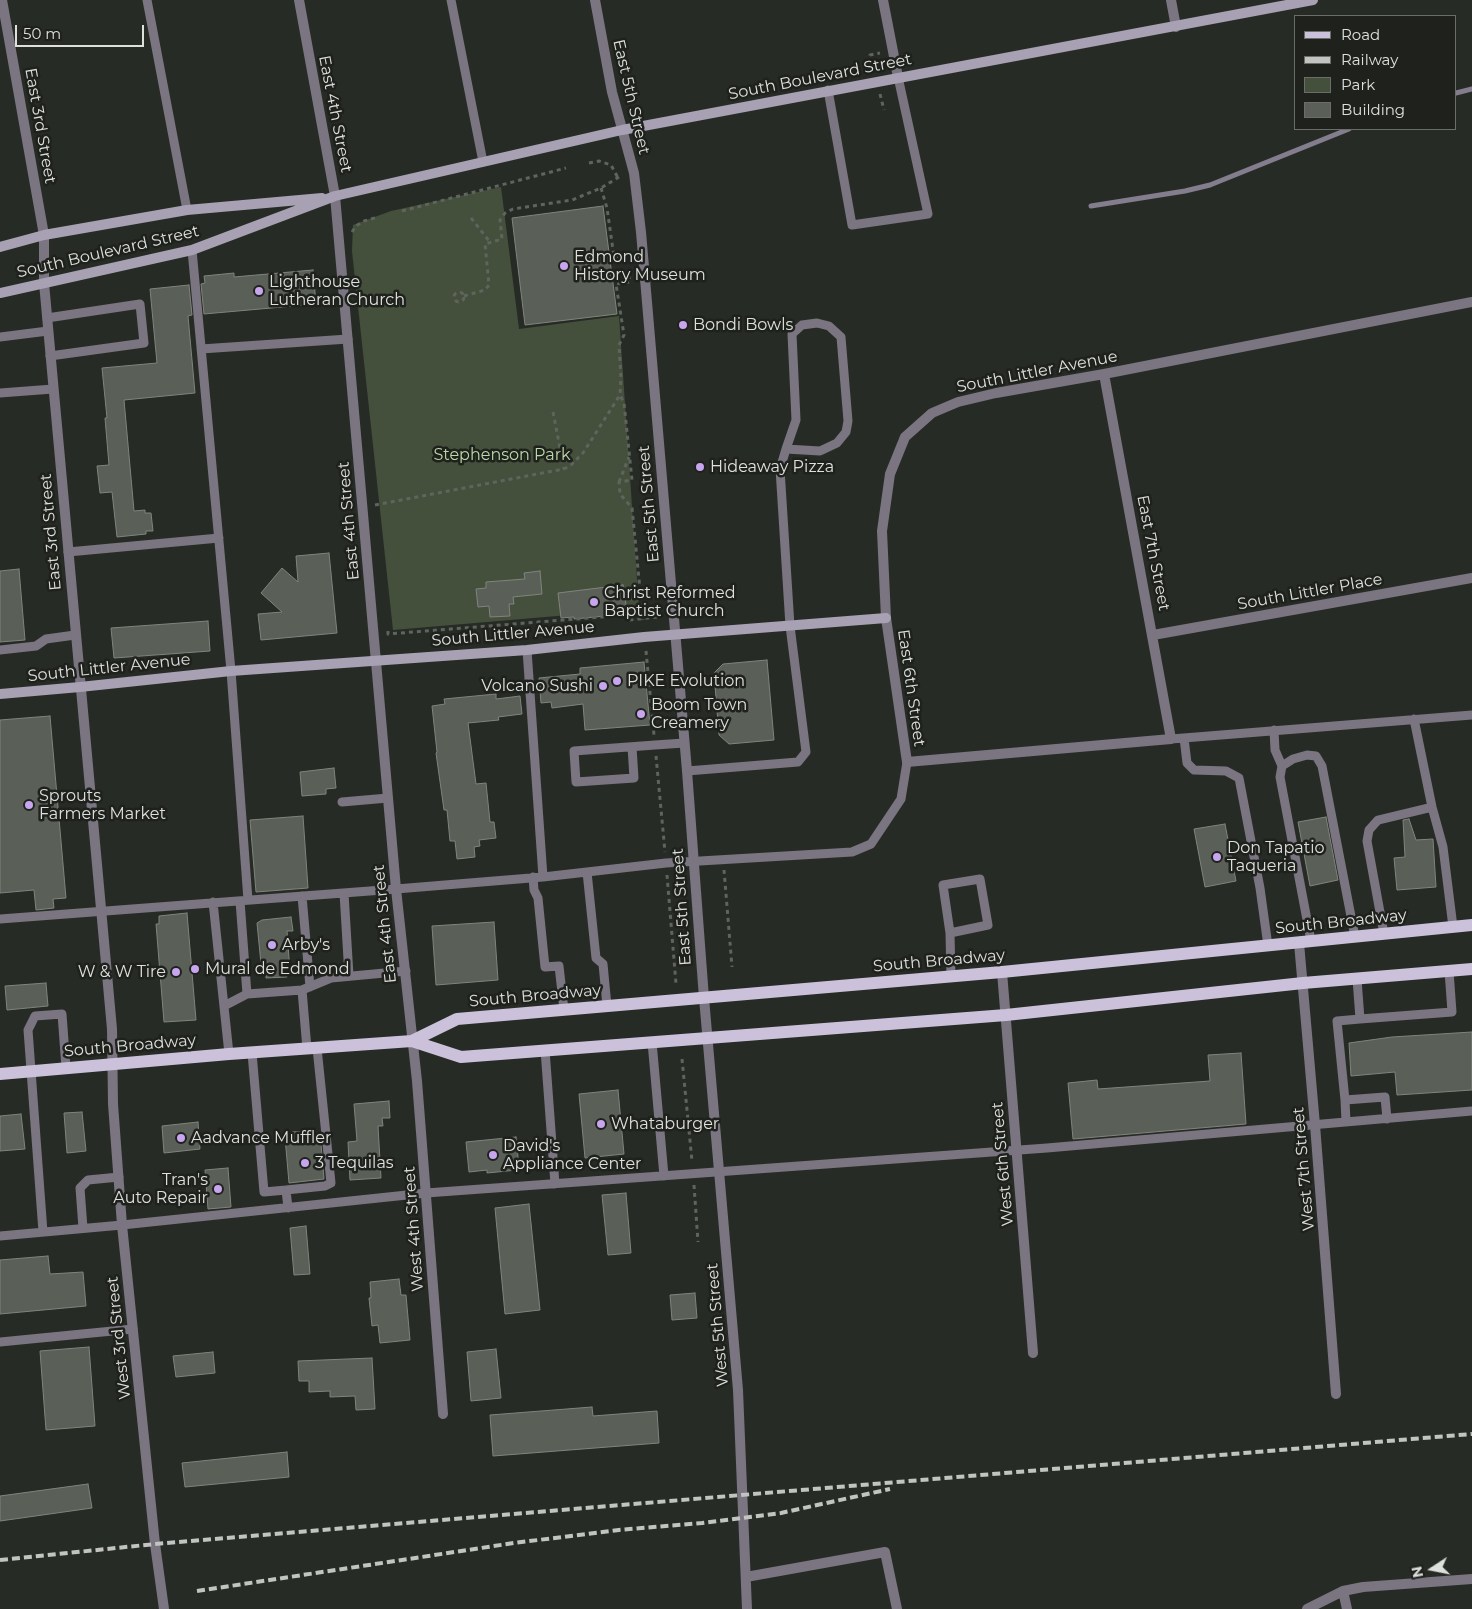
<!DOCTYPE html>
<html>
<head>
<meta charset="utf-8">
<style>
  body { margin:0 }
  #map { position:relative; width:1472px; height:1609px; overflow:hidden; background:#272b25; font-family:Montserrat,sans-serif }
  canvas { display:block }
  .legend { position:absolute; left:1294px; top:15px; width:162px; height:115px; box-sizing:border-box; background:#1e211c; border:1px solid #6b6d69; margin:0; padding:6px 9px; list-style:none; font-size:15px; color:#dee0dd }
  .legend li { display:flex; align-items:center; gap:10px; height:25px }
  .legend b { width:25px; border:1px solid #6b6d69 }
  .north { position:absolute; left:1407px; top:1544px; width:50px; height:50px; -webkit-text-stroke:4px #1e211c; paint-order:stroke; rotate:259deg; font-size:14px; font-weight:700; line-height:20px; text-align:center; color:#dee0dd }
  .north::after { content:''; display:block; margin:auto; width:18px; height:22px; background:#dee0dd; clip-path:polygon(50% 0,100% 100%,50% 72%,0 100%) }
  .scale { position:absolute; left:15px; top:25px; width:129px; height:22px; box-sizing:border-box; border:2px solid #dee0dd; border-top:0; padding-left:6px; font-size:15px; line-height:18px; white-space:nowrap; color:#dee0dd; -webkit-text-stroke:4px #1e211c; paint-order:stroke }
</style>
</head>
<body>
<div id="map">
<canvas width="1472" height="1609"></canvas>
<ul class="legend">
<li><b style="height:6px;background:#cbc1da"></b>Road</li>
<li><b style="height:6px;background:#c1c4c0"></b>Railway</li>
<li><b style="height:14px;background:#44503c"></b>Park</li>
<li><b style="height:14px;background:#5a5f58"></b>Building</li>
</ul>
<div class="north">N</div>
<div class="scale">50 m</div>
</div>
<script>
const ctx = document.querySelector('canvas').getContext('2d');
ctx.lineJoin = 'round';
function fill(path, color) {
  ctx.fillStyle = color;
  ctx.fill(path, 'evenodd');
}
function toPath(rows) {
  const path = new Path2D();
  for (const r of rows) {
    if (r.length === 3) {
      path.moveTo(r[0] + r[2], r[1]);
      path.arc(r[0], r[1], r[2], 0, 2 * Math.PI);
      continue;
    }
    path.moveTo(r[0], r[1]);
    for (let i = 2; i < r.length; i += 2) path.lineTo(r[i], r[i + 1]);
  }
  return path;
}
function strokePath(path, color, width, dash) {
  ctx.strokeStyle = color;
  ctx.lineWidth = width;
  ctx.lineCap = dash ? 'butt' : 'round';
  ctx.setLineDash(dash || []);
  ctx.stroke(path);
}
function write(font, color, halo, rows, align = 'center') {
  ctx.font = font + ' Montserrat,sans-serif';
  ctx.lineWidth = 5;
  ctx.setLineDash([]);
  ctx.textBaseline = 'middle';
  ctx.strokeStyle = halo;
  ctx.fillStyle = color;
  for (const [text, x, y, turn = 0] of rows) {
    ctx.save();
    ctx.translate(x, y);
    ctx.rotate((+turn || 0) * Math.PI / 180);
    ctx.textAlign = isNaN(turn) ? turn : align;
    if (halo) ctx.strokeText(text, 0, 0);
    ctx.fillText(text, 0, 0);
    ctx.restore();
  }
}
fill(toPath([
  [501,187,519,329,619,316,639,609,393,630,352,251,353,225,391,211]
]), '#44503c');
strokePath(toPath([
  [1456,93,1472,89],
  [1091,206,1185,191,1210,185,1349,129]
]), '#847d8e', 5);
const building = toPath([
  [603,206,617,314,525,325,512,218,603,206],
  [313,270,316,304,204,314,201,284,205,283,204,276,234,273,234,277,313,270],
  [189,285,192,315,188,316,195,393,124,400,134,511,145,510,145,513,151,513,153,531,146,531,146,534,117,537,112,492,100,493,97,466,109,465,105,418,107,418,102,368,157,363,150,289,189,285],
  [329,553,337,633,261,640,258,614,282,612,261,593,282,568,298,582,296,556,329,553],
  [19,569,25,640,0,642,0,571,19,569],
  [540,571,542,594,513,597,514,604,509,604,510,616,490,617,489,606,478,607,476,589,486,588,486,582,525,579,524,573,540,571],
  [623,585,626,605,626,614,574,619,574,617,561,618,558,593,623,585],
  [208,621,210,651,114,658,111,628,208,621],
  [767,660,774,740,729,744,719,735,714,673,723,664,767,660],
  [644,662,650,725,585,730,583,704,552,708,551,702,541,703,539,678,580,674,580,668,644,662],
  [496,694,496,699,520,696,522,714,498,717,499,720,468,723,476,784,486,783,490,822,494,822,496,838,479,840,480,846,474,847,475,857,457,859,455,841,450,841,447,810,444,810,436,753,437,752,432,706,445,704,444,699,496,694],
  [50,716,66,898,53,899,54,908,36,910,34,890,0,893,0,720,50,716],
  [334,768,336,788,326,789,326,794,302,796,300,772,334,768],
  [303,816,308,888,256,892,250,820,303,816],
  [1326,817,1338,880,1310,886,1298,822,1326,817],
  [1409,819,1416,840,1433,839,1436,887,1397,890,1394,858,1405,857,1403,820,1409,819],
  [1225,824,1236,881,1205,887,1194,829,1225,824],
  [187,913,196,1020,164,1022,156,924,159,924,159,916,187,913],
  [291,917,293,931,287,931,290,972,286,972,287,977,266,978,266,974,262,974,257,923,262,920,291,917],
  [494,922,498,980,436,985,432,926,494,922],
  [46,983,48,1006,7,1010,5,986,46,983],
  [1472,1032,1472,1090,1397,1095,1395,1072,1351,1076,1349,1043,1392,1037,1472,1032],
  [1241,1053,1246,1124,1073,1139,1068,1083,1097,1080,1098,1089,1210,1081,1208,1055,1241,1053],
  [618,1090,624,1154,585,1158,579,1094,618,1090],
  [389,1101,390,1118,382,1118,383,1126,378,1126,381,1178,350,1180,348,1142,357,1141,354,1104,389,1101],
  [82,1112,86,1151,67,1153,64,1113,82,1112],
  [21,1114,25,1149,0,1151,0,1116,21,1114],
  [198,1122,200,1149,164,1153,162,1126,198,1122],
  [309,1131,310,1134,320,1133,324,1179,289,1183,285,1137,292,1136,292,1132,309,1131],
  [516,1137,519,1167,517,1168,517,1170,487,1173,487,1170,469,1172,466,1142,516,1137],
  [228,1168,231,1207,208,1209,205,1170,228,1168],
  [626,1193,631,1253,608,1255,602,1195,626,1193],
  [529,1204,540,1310,505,1314,495,1208,529,1204],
  [306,1226,310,1274,294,1275,290,1228,306,1226],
  [48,1256,50,1274,83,1272,86,1306,0,1314,0,1260,48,1256],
  [399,1279,401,1295,406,1295,410,1340,380,1343,378,1325,372,1326,369,1298,371,1298,370,1282,399,1279],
  [695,1293,697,1318,672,1320,670,1295,695,1293],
  [89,1347,95,1426,46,1430,40,1351,89,1347],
  [496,1349,501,1398,471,1401,467,1352,496,1349],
  [213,1352,215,1373,176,1377,173,1356,213,1352],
  [372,1358,375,1409,356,1410,355,1396,330,1397,330,1391,309,1392,309,1381,299,1381,298,1361,372,1358],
  [592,1407,593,1416,657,1411,659,1443,493,1456,490,1415,592,1407],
  [287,1452,289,1477,185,1487,182,1463,287,1452],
  [88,1484,92,1508,0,1521,0,1496,88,1484]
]);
fill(building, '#5a5f58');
strokePath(building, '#80847d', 1);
strokePath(toPath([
  [874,71,870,55,880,53],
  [880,94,884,110],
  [589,163,599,161,611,165,618,178],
  [601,188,607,208,614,257,629,254,629,256],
  [402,211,566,168],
  [471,218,490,242],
  [352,232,356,226,364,221,378,217],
  [629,275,630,282,616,284,624,335,619,345,621,377,620,395,624,403,632,480,619,482,620,494,632,508,643,620],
  [459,297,5],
  [464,296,485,290,489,285,485,244,502,239,500,220,505,213,513,209,572,200,601,188,619,177],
  [553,412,564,469],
  [619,482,629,457],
  [375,505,564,469,571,465,583,453,620,395],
  [628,599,641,598],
  [388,631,388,634,626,615,629,620,657,617],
  [646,651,654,735],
  [656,756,665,852],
  [724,870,732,967],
  [667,875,676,984],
  [682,1059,692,1161],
  [694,1185,698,1242]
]), '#60645e', 3, [4, 4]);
strokePath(toPath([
  [147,0,187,210],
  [451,0,483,162],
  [828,90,852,225,928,214,898,77],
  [192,250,231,671,248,900],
  [47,318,140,304,144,343,50,356],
  [0,337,48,331],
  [201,349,348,339],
  [0,393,53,389],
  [68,552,219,538],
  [0,650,36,646,46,639,75,635],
  [527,650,543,877],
  [1414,719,1432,807,1443,847,1453,927],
  [1274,730,1275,750,1282,766],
  [1184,738,1187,763,1194,770,1226,771,1239,778,1260,888,1268,946],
  [1171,739,1472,715],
  [632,747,634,778,576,782,574,751,655,745,684,743],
  [687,771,798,762,806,752,790,626,780,469,786,449,796,420,792,334,802,325,817,323,829,326,841,337,848,421,846,432,837,443,820,451,786,449],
  [342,802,388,798],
  [587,872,596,958,603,964,607,1006],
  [533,877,534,890,538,898,545,967,559,966,564,1010],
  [344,893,349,976],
  [302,896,310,987],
  [240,901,247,994],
  [213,902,229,1054],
  [0,919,396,889,543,877,666,863,852,852,871,844,901,799,907,762],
  [950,933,988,925,980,879,943,885,950,933,951,977],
  [1384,934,1367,841,1369,830,1378,820,1432,807],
  [1311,941,1280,777,1282,766,1293,759,1307,755,1316,756,1322,766,1355,937],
  [1357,979,1360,1019,1337,1021,1345,1100,1385,1097,1387,1119],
  [302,990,307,1049],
  [224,1006,247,994,302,990,331,978,406,971],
  [1360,1019,1452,1012,1449,971],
  [652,1042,664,1176],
  [545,1050,555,1184],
  [252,1053,264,1192,286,1190,288,1208],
  [1345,1100,1346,1122],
  [286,1190,325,1186,331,1183,317,1048],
  [83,1228,80,1188,88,1180,119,1177],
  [43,1232,28,1030,35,1016,62,1014,66,1068],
  [0,1236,122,1225,426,1193,1047,1148,1472,1111],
  [0,1342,133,1329]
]), '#7a7581', 9);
strokePath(toPath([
  [2,0,44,235,44,283,112,1029,113,1104,122,1225,155,1544,164,1609],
  [299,0,335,196,396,889,417,1081,443,1414],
  [595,0,612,92,634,173,641,232,687,771,704,998,738,1390,747,1609],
  [883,0,898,77],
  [1171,0,1176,27],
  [1104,374,1171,739,907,762,886,618,882,531,890,474,905,437,932,413,958,402,996,393,1104,374,1472,302],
  [1153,635,1472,578],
  [1299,943,1315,1125,1336,1394],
  [1002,972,1033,1353],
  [746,1577,885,1552,897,1609],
  [1343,1591,1347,1609],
  [1307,1609,1343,1591,1363,1587,1472,1579]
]), '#7a7581', 10);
strokePath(toPath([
  [0,247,44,235,187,210,322,198],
  [0,293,192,250,335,196,622,130,1313,0],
  [0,694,80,687,231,671,527,650,644,637,886,618]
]), '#a8a0b3', 10);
strokePath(toPath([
  [412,1041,461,1057,1006,1015,1303,983,1472,969],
  [0,1074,229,1054,412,1041,457,1019,1002,972,1472,925]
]), '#cbc1da', 12);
strokePath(toPath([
  [0,1560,155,1544,1472,1434],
  [197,1591,514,1543,619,1530,702,1523,781,1513,890,1489]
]), '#c1c4c0', 4, [8, 4]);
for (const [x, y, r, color] of [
  [564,266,5,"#c7a6ef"],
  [259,291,5,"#c7a6ef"],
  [683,325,5,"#c7a6ef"],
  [700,467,5,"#c7a6ef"],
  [594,602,5,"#c7a6ef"],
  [617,681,5,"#c7a6ef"],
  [603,686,5,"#c7a6ef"],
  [641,714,5,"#c7a6ef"],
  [29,805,5,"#c7a6ef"],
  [1217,857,5,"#c7a6ef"],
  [272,945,5,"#c7a6ef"],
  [195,969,5,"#c7a6ef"],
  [176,972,5,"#c7a6ef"],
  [601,1124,5,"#c7a6ef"],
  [181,1138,5,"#c7a6ef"],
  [493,1155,5,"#c7a6ef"],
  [305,1163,5,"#c7a6ef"],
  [218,1189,5,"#c7a6ef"]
]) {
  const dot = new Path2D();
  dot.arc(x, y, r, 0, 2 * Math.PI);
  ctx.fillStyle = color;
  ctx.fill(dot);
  strokePath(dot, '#1e211c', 2);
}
write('16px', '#dee0dd', '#1e211c', [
  ["South Boulevard Street",820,77,-11],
  ["East 5th Street",631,97,77],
  ["East 4th Street",335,114,79],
  ["East 3rd Street",40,126,80],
  ["South Boulevard Street",108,252,-13],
  ["South Littler Avenue",1037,372,-11],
  ["East 5th Street",649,504,-95],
  ["East 4th Street",349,521,-95],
  ["East 3rd Street",51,532,-95],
  ["East 7th Street",1153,553,79],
  ["South Littler Place",1310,592,-10],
  ["South Littler Avenue",513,634,-5],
  ["South Littler Avenue",109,668,-6],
  ["East 6th Street",911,688,82],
  ["East 5th Street",682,907,-94],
  ["South Broadway",1341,922,-6],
  ["East 4th Street",385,924,-96],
  ["South Broadway",939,961,-5],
  ["South Broadway",535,996,-5],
  ["South Broadway",130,1046,-5],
  ["West 6th Street",1003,1164,-95],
  ["West 7th Street",1304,1169,-95],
  ["West 4th Street",414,1229,-94],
  ["West 5th Street",718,1325,-95],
  ["West 3rd Street",119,1338,-96]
]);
write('16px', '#dee0dd', '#1e211c', [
  ["Edmond",574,257],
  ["History Museum",574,275],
  ["Lighthouse",269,282],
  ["Lutheran Church",269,300],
  ["Bondi Bowls",693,325],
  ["Hideaway Pizza",710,467],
  ["Christ Reformed",604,593],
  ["Baptist Church",604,611],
  ["PIKE Evolution",627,681],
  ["Volcano Sushi",593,686,"right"],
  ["Boom Town",651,705],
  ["Creamery",651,723],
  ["Sprouts",39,796],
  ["Farmers Market",39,814],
  ["Don Tapatio",1227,848],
  ["Taqueria",1227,866],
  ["Arby's",282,945],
  ["Mural de Edmond",205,969],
  ["W & W Tire",166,972,"right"],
  ["Whataburger",611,1124],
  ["Aadvance Muffler",191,1138],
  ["David's",503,1146],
  ["Appliance Center",503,1164],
  ["3 Tequilas",315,1163],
  ["Tran's",208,1180,"right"],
  ["Auto Repair",208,1198,"right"]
], 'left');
write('16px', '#bbd8a8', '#1e211c', [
  ["Stephenson Park",502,455]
]);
</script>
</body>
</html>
